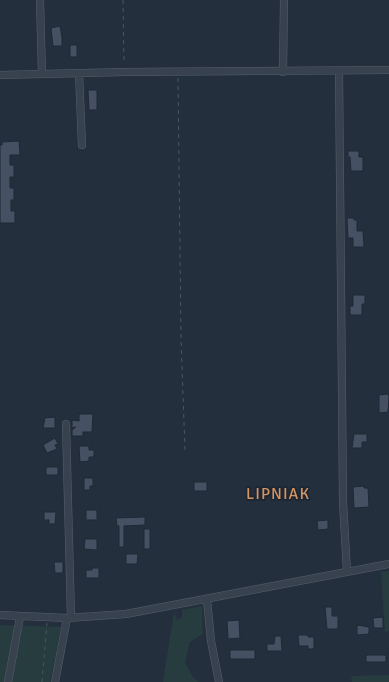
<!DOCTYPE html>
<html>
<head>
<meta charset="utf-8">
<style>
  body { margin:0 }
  canvas { display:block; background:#242f3e }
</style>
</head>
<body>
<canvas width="389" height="682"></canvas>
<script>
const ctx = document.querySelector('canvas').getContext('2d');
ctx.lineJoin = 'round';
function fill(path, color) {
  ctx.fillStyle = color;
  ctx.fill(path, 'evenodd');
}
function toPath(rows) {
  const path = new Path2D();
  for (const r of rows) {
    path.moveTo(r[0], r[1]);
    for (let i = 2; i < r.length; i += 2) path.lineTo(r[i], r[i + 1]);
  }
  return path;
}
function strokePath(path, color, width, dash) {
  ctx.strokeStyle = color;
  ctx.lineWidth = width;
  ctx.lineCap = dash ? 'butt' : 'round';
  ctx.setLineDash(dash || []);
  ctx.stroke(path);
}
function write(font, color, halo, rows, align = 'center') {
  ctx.font = font + ' Signika,sans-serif';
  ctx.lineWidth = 4;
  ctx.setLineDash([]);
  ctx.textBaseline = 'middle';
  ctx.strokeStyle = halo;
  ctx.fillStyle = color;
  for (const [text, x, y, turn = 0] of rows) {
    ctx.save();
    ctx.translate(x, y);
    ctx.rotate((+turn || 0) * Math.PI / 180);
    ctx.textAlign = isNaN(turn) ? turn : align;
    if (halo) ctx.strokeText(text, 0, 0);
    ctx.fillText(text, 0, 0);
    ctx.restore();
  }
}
fill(toPath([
  [389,571,389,631,385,632,381,572],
  [202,606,203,634,190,642,185,662,192,676,199,682,163,682,174,612,177,620,182,618,182,610],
  [0,625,61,627,50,682,0,682],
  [389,675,389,682,352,682,351,676]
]), '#263c3f');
const building = toPath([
  [60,26,62,37,62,46,53,46,51,28,60,26],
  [70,45,77,45,77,57,70,57,70,45],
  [88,90,97,90,97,110,89,110,88,90],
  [19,141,20,155,10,155,10,165,14,165,14,177,10,177,10,188,14,188,14,200,11,200,11,211,15,211,15,223,0,223,0,145,2,145,2,142,19,141],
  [348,151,359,151,359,157,363,157,363,171,351,171,350,157,348,157,348,151],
  [347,218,354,218,354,220,357,220,357,231,363,231,364,247,353,247,353,238,348,238,347,218],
  [353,295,365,295,365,304,362,304,362,315,350,315,350,306,353,306,353,295],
  [387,394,389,396,388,412,379,413,379,395,387,394],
  [79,414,93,414,92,432,83,432,83,436,72,436,72,430,76,427,72,428,72,420,79,421,79,414],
  [55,417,55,428,43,428,45,418,55,417],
  [354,434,367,434,367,442,362,442,362,448,352,448,354,434],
  [55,438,58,444,55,445,57,449,47,453,43,445,55,438],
  [79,446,89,446,89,450,94,450,94,457,89,457,89,461,80,462,79,446],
  [46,467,58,467,58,475,46,475,46,467],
  [84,478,93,478,93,486,90,486,90,490,84,490,84,478],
  [194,482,207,482,207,491,194,491,194,482],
  [364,486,364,488,368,488,369,507,354,508,353,487,364,486],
  [86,510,97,510,97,520,86,520,86,510],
  [44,512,56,512,55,524,49,524,49,520,44,520,44,512],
  [145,517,145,525,124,526,124,547,119,547,119,526,117,526,116,518,145,517],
  [328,520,328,529,318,530,317,521,328,520],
  [144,529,150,529,150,549,144,549,144,529],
  [85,539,97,539,97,550,84,549,85,539],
  [126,554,138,554,137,564,126,564,126,554],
  [54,562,63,562,63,571,62,573,55,573,54,562],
  [92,568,99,568,99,578,86,578,86,570,92,570,92,568],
  [325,607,332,607,332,616,338,616,338,629,327,629,325,607],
  [383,617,383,628,374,628,373,618,383,617],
  [239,620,240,638,228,639,227,621,239,620],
  [357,625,369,627,369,634,357,635,357,625],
  [298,635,308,635,308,637,314,637,314,649,308,649,308,646,299,646,298,635],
  [275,636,281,636,282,651,267,651,267,644,274,644,275,636],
  [230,650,255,650,255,659,230,659,230,650],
  [366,655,386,655,386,662,366,662,366,655]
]);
fill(building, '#455162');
strokePath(building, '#1f2835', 1);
const minor = toPath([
  [40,0,42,74],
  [339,71,343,502,347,572],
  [283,72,284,0],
  [79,73,82,145],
  [0,75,125,72,389,70],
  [66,424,71,618],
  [207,600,211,641,219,682],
  [0,615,67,618,126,614,389,564],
  [8,682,20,617],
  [55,682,67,618]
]);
strokePath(minor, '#565f6c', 8);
strokePath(toPath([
  [123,0,124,64],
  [178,78,181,338,185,450],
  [42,682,47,623]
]), '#44595c', 1, [4, 4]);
strokePath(minor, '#38414e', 7);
ctx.letterSpacing = '1px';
write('16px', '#d59563', '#1d2633', [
  ["LIPNIAK",278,495]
]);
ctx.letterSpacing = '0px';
</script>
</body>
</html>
